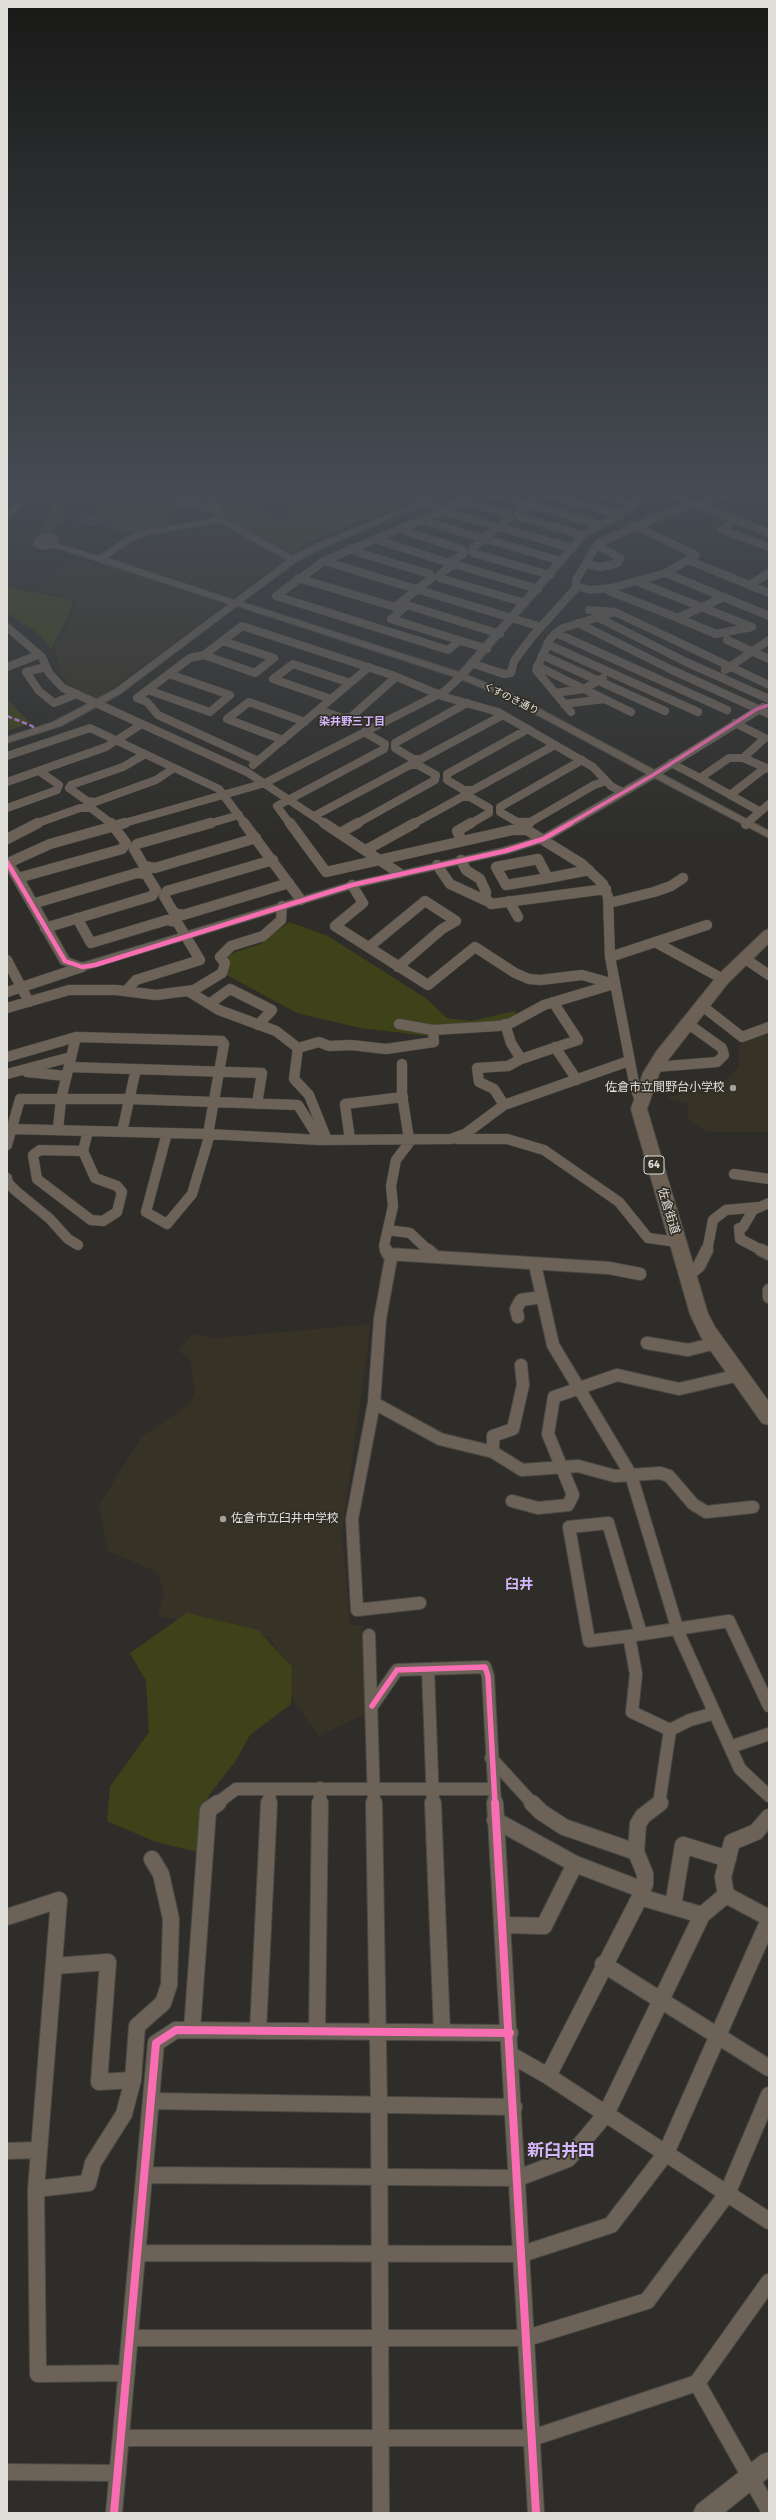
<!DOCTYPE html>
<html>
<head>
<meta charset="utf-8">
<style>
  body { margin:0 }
  #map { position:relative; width:776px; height:2520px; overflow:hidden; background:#2e2d29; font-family:Signika,sans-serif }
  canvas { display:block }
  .frame { position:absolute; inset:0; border:8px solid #e1dfda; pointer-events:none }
</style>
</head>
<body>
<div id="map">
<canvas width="776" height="2520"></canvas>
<div class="frame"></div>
</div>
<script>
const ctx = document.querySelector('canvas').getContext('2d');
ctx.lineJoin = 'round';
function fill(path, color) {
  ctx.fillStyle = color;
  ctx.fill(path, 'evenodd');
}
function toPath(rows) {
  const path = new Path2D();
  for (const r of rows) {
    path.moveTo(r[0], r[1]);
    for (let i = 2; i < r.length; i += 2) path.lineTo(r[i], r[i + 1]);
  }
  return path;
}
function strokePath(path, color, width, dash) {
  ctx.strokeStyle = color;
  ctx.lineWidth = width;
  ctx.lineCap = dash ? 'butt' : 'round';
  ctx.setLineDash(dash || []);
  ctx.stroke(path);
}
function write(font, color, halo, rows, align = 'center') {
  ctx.font = font + ' Signika,"Noto Sans JP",sans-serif';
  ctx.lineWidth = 3.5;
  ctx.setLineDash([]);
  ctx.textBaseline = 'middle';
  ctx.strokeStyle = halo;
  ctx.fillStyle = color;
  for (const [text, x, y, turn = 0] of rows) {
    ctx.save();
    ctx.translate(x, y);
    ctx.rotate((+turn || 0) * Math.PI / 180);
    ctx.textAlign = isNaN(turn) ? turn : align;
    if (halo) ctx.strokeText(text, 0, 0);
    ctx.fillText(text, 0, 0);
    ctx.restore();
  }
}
fill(toPath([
  [215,526,222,526,284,560,103,695,92,700,76,690,66,681,58,668,55,643,63,637,76,602,75,599,33,588,79,559,100,566,137,541],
  [769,1031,769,1132,708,1132,689,1121,687,1104,666,1098,727,1079,739,1067,739,1045],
  [371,1324,342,1533,350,1625,363,1625,365,1714,319,1736,275,1675,287,1665,269,1637,158,1616,164,1593,157,1572,108,1551,99,1505,142,1436,190,1404,195,1392,190,1361,178,1350,193,1334,215,1338]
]), '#373226');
fill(toPath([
  [51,494,127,494,127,507,135,507,155,494,203,494,208,503,171,510,165,528,122,534,111,525,112,520,99,514,91,498,67,498,65,512,50,534,36,532,45,525,52,509],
  [210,494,403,494,416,500,306,543,294,553,224,520],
  [7,587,71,600,72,606,66,620,51,649,39,634,7,613],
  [7,699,30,723,7,731],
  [289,922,328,936,427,999,447,1018,471,1021,515,1011,517,1023,491,1031,428,1036,360,1028,297,1013,227,975,221,961,230,954,260,944],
  [187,1613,258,1630,292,1667,291,1704,250,1735,235,1762,209,1795,198,1852,156,1842,107,1821,110,1787,149,1732,146,1681,130,1653]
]), '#3e4218');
fill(toPath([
  [246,494,307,494,294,504,297,507,291,506,286,510,289,517,273,519,264,504,248,499]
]), '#082325');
const building = toPath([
  [86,514,105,520,96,525,78,520,86,514]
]);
fill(building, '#444343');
strokePath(building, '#676666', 1);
const minorFar3 = toPath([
  [171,494,202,507,215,506],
  [210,494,221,520],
  [407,494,442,511,572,548],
  [492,494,523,503,538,497,536,494],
  [547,494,620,515],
  [598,494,635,504],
  [670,494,769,533],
  [7,516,30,494],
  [420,520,478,537,485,537,510,517,508,514,462,501],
  [736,520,722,530,769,547],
  [635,526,696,555,666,573,611,588,609,591,678,618,724,597],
  [583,535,520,517,518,514,527,507,534,506,601,525],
  [50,537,55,540,53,544,43,546,37,543,42,538,50,537],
  [375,539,446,562,453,561,464,553,462,549,398,529],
  [688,560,769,593],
  [324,561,541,627],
  [586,564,601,567,618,563,620,558,597,545],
  [666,573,769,616],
  [550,575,473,553,472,549,482,541,489,540,561,561],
  [298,578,395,607,432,578,430,574,360,553,351,548],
  [638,582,752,627,716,634,678,618],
  [750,585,769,573],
  [576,586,590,590,611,588],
  [525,603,440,578,439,575,451,566,457,565,538,589],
  [615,612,769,685],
  [599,618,686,662,769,699],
  [578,623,672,670,769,714],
  [7,627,42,657,49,673,63,688,247,772,325,824],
  [556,633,727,710],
  [727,640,769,659],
  [459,641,448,650,276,596,324,561,442,511,474,494],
  [547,644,698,712],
  [487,649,391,619,407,605,500,634],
  [204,655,255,673,274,658,223,641],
  [542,655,665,711],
  [474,664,504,674,511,673,514,661,531,638,576,588,576,580,596,546,601,542,664,514,730,494],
  [537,666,631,712],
  [7,667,38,655],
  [46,667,26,672,39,691,54,703,77,694],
  [725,670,769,640],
  [148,690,210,712,230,695,169,674],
  [555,693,584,689,603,678],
  [331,699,273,679,293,664,350,683],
  [467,703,395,743,395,748,413,759,421,759,503,715],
  [564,704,604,699],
  [319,710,343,718,351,717,396,677],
  [571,712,536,670,550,639,556,633,563,628,615,612,589,610],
  [735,723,765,738,743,758,769,769],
  [528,729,447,774,447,780,464,790,473,790,555,745],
  [283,740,227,719,249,702,305,722],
  [145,754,123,767,71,785,69,788,87,801,95,802,156,780,174,768],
  [7,756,90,728,219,789,245,824],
  [258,761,158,715,147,702,137,698,190,658,204,655,242,626,392,675,445,697,498,712,593,767,611,786,622,792],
  [671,763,700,778,729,758,743,758],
  [253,765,369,667],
  [653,775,763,707],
  [700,778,759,811],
  [7,782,106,747,142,724],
  [730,795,765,768],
  [7,808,57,790,59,785,39,771],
  [314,816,410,765,418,765,436,775,435,780,356,824],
  [35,824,80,808,91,808,112,824],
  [121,824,265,783,445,691,461,676],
  [208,824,239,815],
  [290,824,277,806,384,749,385,744,364,732],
  [413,824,462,797,470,797,489,808,489,813,470,824],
  [526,824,519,823,500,812,500,807,582,760],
  [527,824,594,785,606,781],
  [746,824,769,804]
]);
const minorFar2 = toPath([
  [211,823,137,844,134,849,144,866,155,868,256,838],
  [244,823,301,900],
  [290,823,326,872,512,830,527,830,582,864,603,884,608,897,610,957,635,1088,640,1100],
  [324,823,399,873],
  [519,823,529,823],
  [746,824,747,823],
  [340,833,358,823],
  [7,839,38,823],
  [462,841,457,831,471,823],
  [366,850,415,823],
  [538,859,548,878,506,885,496,867,538,859],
  [273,860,167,891,164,896,174,913,183,915,289,883],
  [461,860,466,870,480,879,486,892,485,898,491,904,606,889],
  [8,863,50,844,125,823],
  [437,865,450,884,491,903],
  [18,878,122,849,126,843,111,823],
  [548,878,589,870],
  [352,885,363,903,335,926,428,985,475,947,515,973,529,979,540,980,582,975,614,984],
  [509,901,518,917],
  [609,903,654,892,671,886,683,878],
  [32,904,137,873,146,874,156,890,152,896,45,928],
  [77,918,91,943,167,920,177,922,200,960,136,980,127,990],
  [657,943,723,979],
  [369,947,425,901,456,921,442,929,398,967],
  [610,957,707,925],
  [744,958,769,975],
  [7,960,29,1002],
  [188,991,219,1010,276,1031,298,1048,294,1079,309,1095,327,1140],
  [7,992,82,967],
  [209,1004,230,989,272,1010,258,1025],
  [701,1005,742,1037,769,1027],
  [7,1008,69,990,116,990,156,995,194,990,222,973,225,963,220,957,231,946,263,936,281,920,282,906],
  [399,1024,433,1030,498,1026,511,1023,544,1005,614,984],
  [505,1024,511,1043,521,1059,578,1040,553,1002],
  [555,1047,577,1080],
  [298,1048,319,1042,329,1046,351,1045,386,1049,434,1042,433,1030],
  [7,1057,76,1037,222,1041,224,1044,208,1134],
  [402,1064,402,1095,409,1139],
  [69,1067,262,1073,257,1104],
  [655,1067,717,1062,724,1055,722,1048,687,1023],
  [27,1072,66,1076],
  [7,1074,71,1057],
  [504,1105,494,1089,479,1082,477,1068,508,1066,521,1059],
  [12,1129,208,1134,320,1140,451,1139,465,1134,504,1105,629,1061],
  [58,1130,61,1099,76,1037],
  [122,1132,136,1069],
  [167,1133,146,1212,167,1224,192,1194,210,1134],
  [457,1139,507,1139,544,1150,619,1202,648,1238,678,1242],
  [350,1140,345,1104,403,1097],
  [7,1145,20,1099,129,1099,298,1105,320,1140],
  [40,1150,83,1151,95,1178,117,1186,122,1192,117,1212,103,1221,91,1220,37,1179,33,1155,40,1150],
  [83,1151,88,1131],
  [734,1174,769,1179],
  [7,1178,8,1183,16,1191,50,1219,68,1239,78,1245],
  [388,1230,410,1233,429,1251],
  [387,1251,384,1246,393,1206,391,1186,396,1160,412,1139],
  [707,1251,713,1220,726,1210,759,1207],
  [763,1251,740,1239,739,1228,743,1227,753,1210,769,1203]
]);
const minorFar1 = toPath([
  [386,1250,391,1258,380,1319,374,1403,352,1519,357,1610,420,1603],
  [428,1250,436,1257,609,1268,640,1274],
  [761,1250,769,1254],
  [388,1254,436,1257],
  [535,1265,553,1345,631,1475,679,1634,740,1769,769,1796],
  [688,1275,699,1266,707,1250],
  [769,1290,769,1297],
  [518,1317,516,1309,521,1300,542,1297],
  [647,1343,688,1350,716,1343],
  [374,1403,440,1439,493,1452,522,1470,578,1466,615,1476,660,1473,669,1476,693,1504,706,1512,753,1507],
  [493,1452,493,1436,513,1429,523,1385,521,1365],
  [512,1501,538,1508,568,1505,573,1495,548,1434,554,1397,617,1375,679,1389,739,1375],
  [641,1634,608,1523,569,1527,589,1641,629,1636,729,1621,769,1706],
  [369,1635,374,1804],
  [629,1636,636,1674,632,1712,670,1730],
  [428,1669,433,1804],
  [372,1706,397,1670,485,1667,488,1676,495,1804],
  [730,1747,769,1734],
  [491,1758,533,1804],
  [216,1804,236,1789,493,1789],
  [269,1804,270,1789],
  [320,1804,320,1788],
  [659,1804,670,1730,690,1720,715,1713]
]);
const minor = toPath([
  [374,1803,379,2104,381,2513],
  [433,1803,442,2032],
  [495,1803,536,2513],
  [532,1803,541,1812,564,1827,636,1852],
  [495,1820,575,1864,643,1890],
  [726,1895,769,1918],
  [640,1897,645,1884,645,1874,636,1852,638,1824,643,1816,660,1803],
  [673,1906,683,1845,728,1859],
  [7,1917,59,1900,36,2189,38,2374,127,2373],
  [503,1925,544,1926,575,1864],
  [603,1964,769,2068],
  [54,1966,108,1962,99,2082,133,2080],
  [192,2030,208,1810,218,1803],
  [258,2031,269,1803],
  [317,2031,320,1803],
  [511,2055,548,2076,769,2221],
  [548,2076,640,1897,702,1915,726,1895,723,1877,732,1842,756,1832,769,1817],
  [152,2101,514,2107],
  [7,2151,38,2150],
  [145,2175,518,2178,568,2159,606,2114,702,1915],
  [36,2189,88,2183,93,2163,124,2114,133,2080,137,2026,163,2003,169,1985,171,1919,161,1874,152,1859],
  [137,2253,522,2254,611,2225,666,2153,769,1920],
  [130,2338,527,2338,647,2301,727,2194,769,2095],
  [697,2383,769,2510],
  [122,2438,532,2438,697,2383,769,2282],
  [7,2472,118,2473],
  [114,2513,156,2043,176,2030,510,2033]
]);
const tertiary = toPath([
  [438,494,449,494,322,548,296,562,242,602,459,672,580,533,626,507,637,494,645,494,632,511,586,537,467,675,508,692,769,831,769,838,655,778,547,841,509,853,354,888,82,971,61,964,7,870,7,859,11,860,24,878,69,958,82,963,348,883,502,848,539,837,647,774,502,696,458,678,237,606,120,694,61,726,7,743,7,737,53,722,114,690,229,604,50,546,50,542,99,556,125,538,142,531,221,517,293,556,316,544,438,494],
  [220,523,287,560,234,600,107,558,131,542,147,535,220,523],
  [769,2452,769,2477,724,2513,693,2513,697,2505,761,2455,769,2452]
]);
const primary = toPath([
  [769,929,769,943,728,983,668,1060,659,1074,647,1109,708,1314,715,1327,769,1402,769,1425,762,1423,701,1337,690,1314,631,1109,643,1073,656,1052,718,975,764,931,769,929]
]);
strokePath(minorFar3, '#4a4946', 8);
strokePath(minorFar2, '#4a4946', 11);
strokePath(minorFar1, '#4a4946', 14);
strokePath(minor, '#4a4946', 18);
strokePath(tertiary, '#4a4946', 2);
strokePath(primary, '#4a4946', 2);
strokePath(minorFar3, '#6d6257', 8);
strokePath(minorFar2, '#6d6257', 10);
strokePath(minorFar1, '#6d6257', 12);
strokePath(minor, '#6d6257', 16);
fill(tertiary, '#6d6257');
fill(primary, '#6c6154');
strokePath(toPath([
  [7,716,32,726,36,730]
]), '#c483df', 2.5, [5.5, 2.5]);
strokePath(toPath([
  [569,824,653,775,757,709,769,705]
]), '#f96db3', 3.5);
strokePath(toPath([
  [7,862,65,961,82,967,95,965,352,885,505,851,543,839,571,823]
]), '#f96db3', 4.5);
strokePath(toPath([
  [372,1706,397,1670,485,1667,488,1676,495,1804]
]), '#f96db3', 5.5);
strokePath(toPath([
  [495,1803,536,2513],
  [114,2513,156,2043,176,2030,510,2033]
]), '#f96db3', 8);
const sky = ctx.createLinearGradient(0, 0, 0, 847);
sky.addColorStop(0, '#191917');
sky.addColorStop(0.58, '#464c54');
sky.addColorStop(1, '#464c5400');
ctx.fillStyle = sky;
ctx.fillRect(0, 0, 776, 847);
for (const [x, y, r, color] of [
  [733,1088,4,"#a2a19c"],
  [223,1519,4,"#a2a19c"]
]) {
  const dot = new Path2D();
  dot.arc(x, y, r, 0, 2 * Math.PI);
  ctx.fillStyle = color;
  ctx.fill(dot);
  strokePath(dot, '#312e26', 1.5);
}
write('10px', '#e1dfda', '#312e26', [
  ["くすのき通り",511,699,26]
]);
write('bold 11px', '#d4b6fc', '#312e26', [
  ["染井野三丁目",352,722]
]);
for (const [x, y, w] of [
  [654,1165,20]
]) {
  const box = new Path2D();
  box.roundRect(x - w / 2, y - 9, w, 18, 3);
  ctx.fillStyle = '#312e26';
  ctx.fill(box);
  strokePath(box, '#e1dfda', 1);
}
write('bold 11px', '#e1dfda', null, [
  ["64",654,1165]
]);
write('12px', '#e1dfda', '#312e26', [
  ["佐倉市立間野台小学校",725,1088],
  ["佐倉市立臼井中学校",231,1519,"left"]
], 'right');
write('12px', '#e1dfda', '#312e26', [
  ["佐倉街道",668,1211,73]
]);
write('bold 14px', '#d4b6fc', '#312e26', [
  ["臼井",519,1585]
]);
write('bold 17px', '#d4b6fc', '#312e26', [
  ["新臼井田",561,2152]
]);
</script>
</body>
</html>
